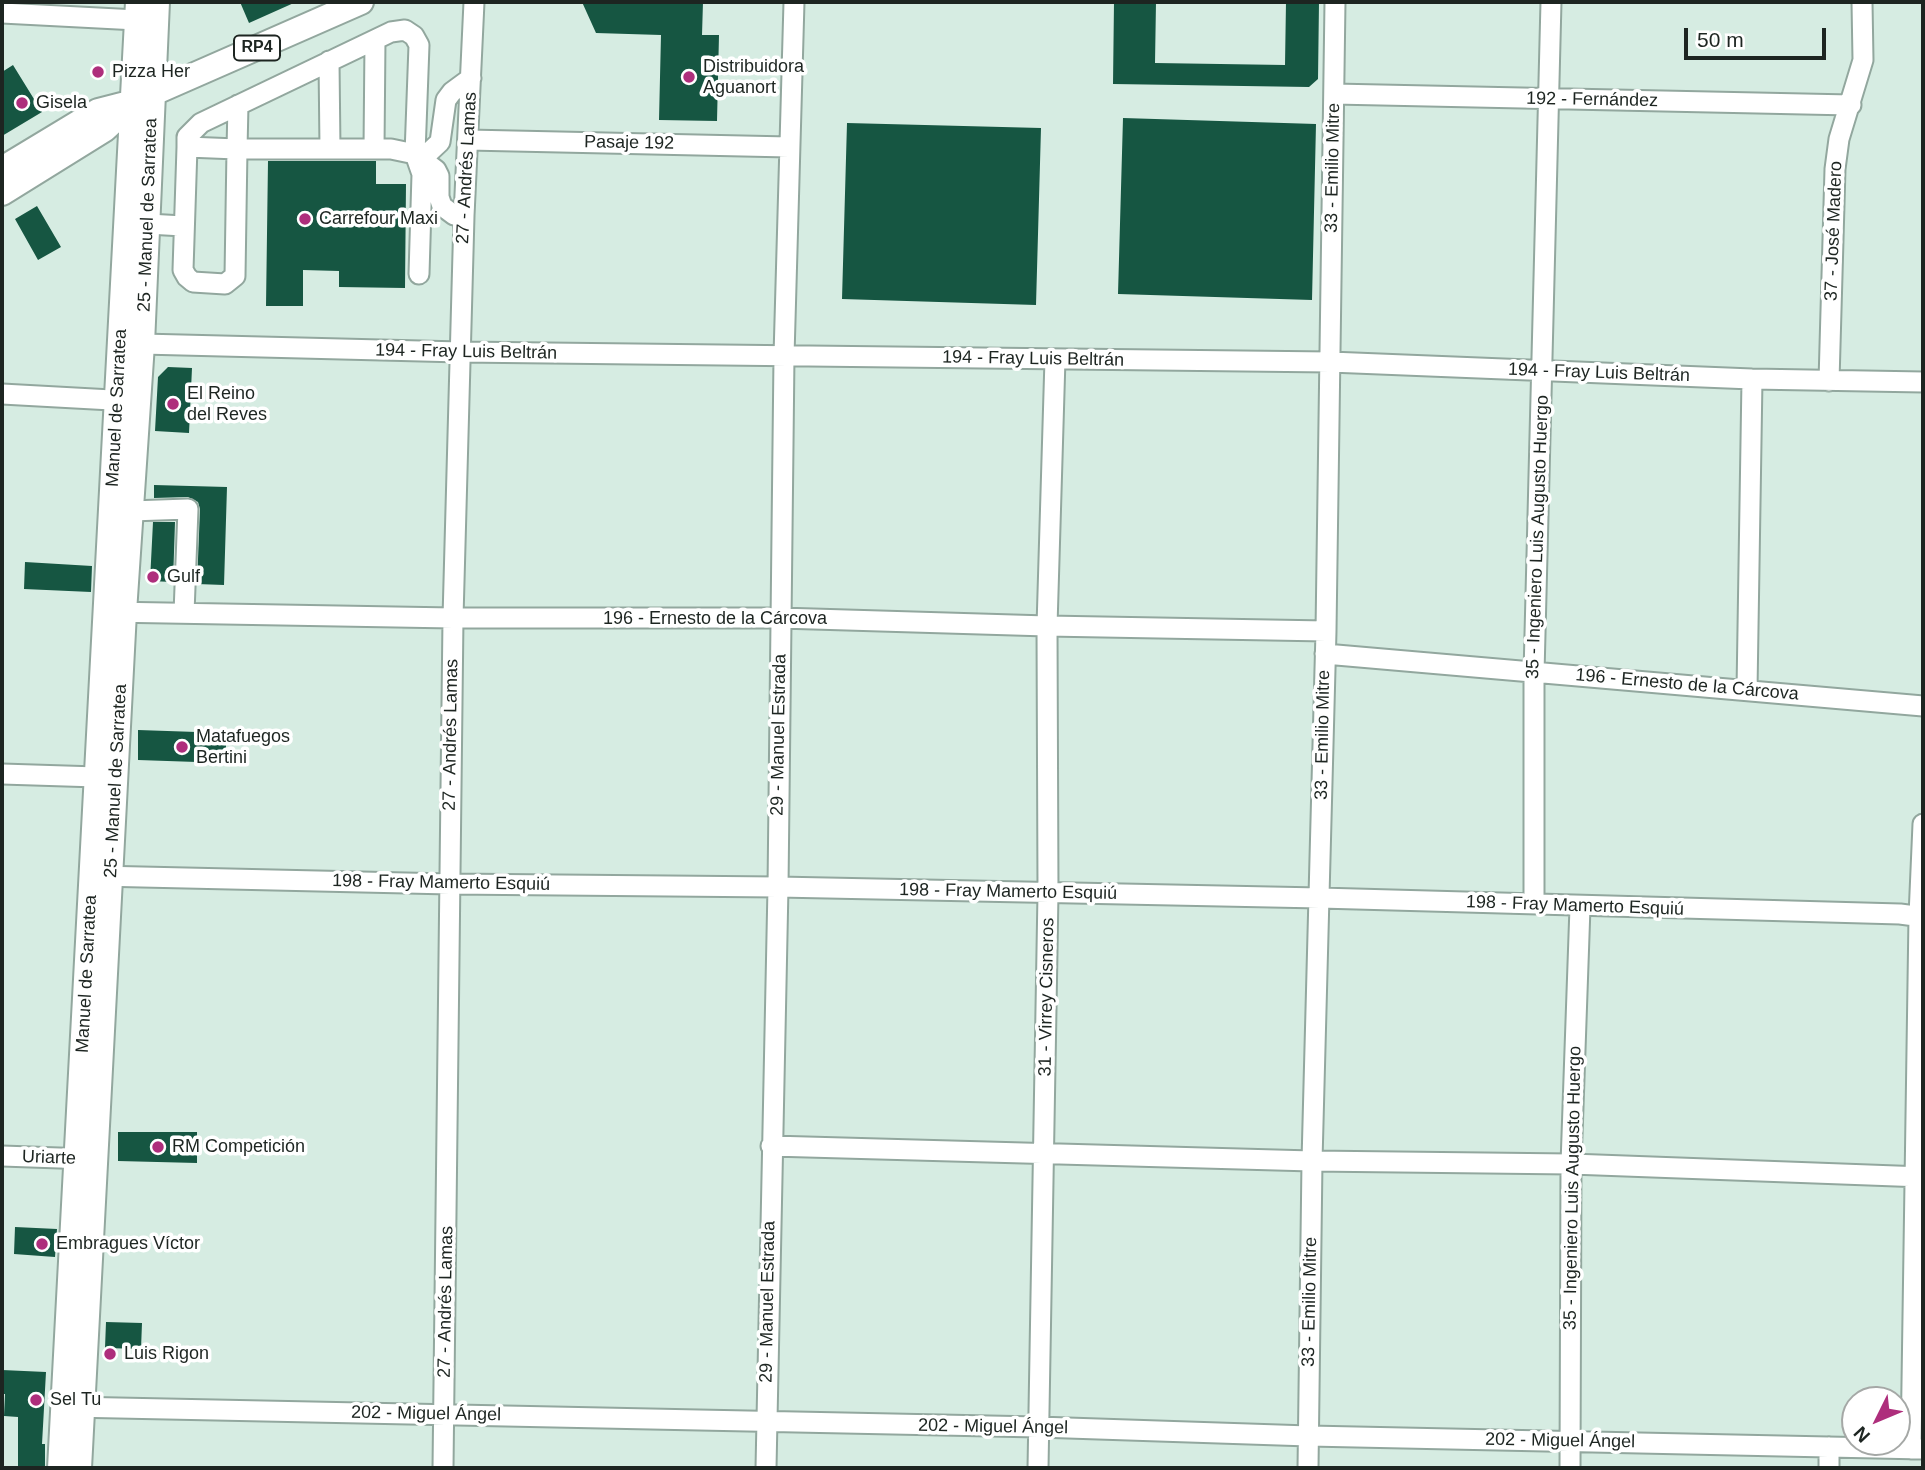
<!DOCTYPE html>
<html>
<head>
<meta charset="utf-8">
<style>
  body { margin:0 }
  #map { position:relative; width:1925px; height:1470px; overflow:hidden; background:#d6ece2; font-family:Arial,sans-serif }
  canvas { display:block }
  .frame { position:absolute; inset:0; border:4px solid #1d2521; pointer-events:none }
  .north { position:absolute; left:1841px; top:1386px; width:70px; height:70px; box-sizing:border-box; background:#fff; border:2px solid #a5a8a6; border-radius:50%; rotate:227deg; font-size:19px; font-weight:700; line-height:28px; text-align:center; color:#1d2521 }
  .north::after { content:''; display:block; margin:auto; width:24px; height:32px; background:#ae2e7c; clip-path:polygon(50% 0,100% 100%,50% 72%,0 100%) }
  .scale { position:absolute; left:1684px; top:28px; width:142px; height:32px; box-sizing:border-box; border:4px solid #1d2521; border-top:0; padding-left:9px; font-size:21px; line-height:24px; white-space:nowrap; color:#1d2521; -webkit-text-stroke:5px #fff; paint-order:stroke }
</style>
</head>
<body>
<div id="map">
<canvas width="1925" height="1470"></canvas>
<div class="frame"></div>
<div class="north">N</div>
<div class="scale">50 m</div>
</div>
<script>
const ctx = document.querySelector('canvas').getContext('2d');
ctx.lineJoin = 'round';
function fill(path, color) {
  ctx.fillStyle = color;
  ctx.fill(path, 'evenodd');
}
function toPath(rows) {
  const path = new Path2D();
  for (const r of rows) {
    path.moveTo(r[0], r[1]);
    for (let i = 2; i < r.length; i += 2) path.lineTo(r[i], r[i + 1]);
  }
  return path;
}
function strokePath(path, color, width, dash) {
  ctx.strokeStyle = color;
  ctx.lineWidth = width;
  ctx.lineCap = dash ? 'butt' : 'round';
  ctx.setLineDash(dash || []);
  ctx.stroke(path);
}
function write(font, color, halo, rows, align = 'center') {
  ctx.font = font + ' Arial,sans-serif';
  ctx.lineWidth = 7;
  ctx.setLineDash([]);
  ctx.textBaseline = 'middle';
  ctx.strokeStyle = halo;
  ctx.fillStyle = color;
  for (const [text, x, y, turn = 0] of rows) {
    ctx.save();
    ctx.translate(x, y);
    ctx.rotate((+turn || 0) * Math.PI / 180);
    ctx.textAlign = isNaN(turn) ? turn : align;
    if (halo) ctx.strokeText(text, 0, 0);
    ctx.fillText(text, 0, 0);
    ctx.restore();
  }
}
fill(toPath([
  [240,2,296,2,249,23],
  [582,2,703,2,702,35,719,35,717,121,659,120,661,35,596,33],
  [1114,2,1156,2,1155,63,1285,65,1286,2,1319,2,1318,79,1309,87,1113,84],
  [13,65,42,112,2,136,2,72],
  [1123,118,1316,124,1312,300,1118,294],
  [847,123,1041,128,1036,305,842,299],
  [268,161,376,161,376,184,406,184,405,288,339,287,339,271,303,270,303,306,266,306],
  [37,206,61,247,38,260,15,219],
  [168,367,192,368,189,433,155,431,158,377],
  [154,485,227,487,224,585,197,584,200,509,198,502,188,497,154,498],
  [153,522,175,522,173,582,150,581],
  [25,562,92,566,91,592,24,589],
  [138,730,226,733,226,763,138,760],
  [118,1132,197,1132,197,1163,118,1161],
  [15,1227,57,1229,55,1257,14,1254],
  [106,1322,142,1323,141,1349,105,1348],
  [2,1370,46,1372,42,1444,45,1444,45,1468,18,1468,18,1417,4,1416,5,1394,2,1394]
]), '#165642');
const minor = toPath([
  [2,13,137,20],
  [329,61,330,149],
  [1334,94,1851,105],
  [238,105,237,149,235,276,225,284,193,282,187,277,183,270,187,147,237,149,391,149,415,154,422,174,419,274],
  [468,140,789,147],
  [187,147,187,137,201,123,391,32,405,30,414,36,419,45,415,154,436,170,439,176,439,197,442,206,454,215,464,216],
  [374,149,375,40],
  [423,158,440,142,446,100,452,92,471,78],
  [148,224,183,226],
  [142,344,461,352,1330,362,1752,379,1923,382],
  [1829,381,1835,169,1839,139,1863,60,1862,2],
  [2,394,130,401],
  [131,511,188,509,184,613],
  [109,612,453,618,780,618,1047,626,1326,631],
  [1325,654,1923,706],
  [1747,690,1752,379],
  [2,774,97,777],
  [98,876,450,884,778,887,1320,898,1900,914,1923,917],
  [1534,904,1534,673,1551,2],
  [771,1146,1312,1161,1571,1164,1923,1177],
  [2,1156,88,1159],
  [70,1407,1038,1427,1309,1436,1923,1449],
  [1911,1449,1919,916,1923,824],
  [443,1468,453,618,464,216,474,2],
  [766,1468,778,887,784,356,794,2],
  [1038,1468,1048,893,1047,626,1055,359],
  [1308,1468,1312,1161,1326,631,1335,2],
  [1570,1468,1571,1164,1580,907],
  [1829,1468,1829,1447]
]);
const major = toPath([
  [2,169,98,111,133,102,361,2],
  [2,193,105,129,133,103],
  [60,1468,138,2],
  [79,1468,124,612,142,344,157,2]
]);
strokePath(minor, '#92a79e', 23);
strokePath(major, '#92a79e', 28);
strokePath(minor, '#fff', 19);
strokePath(major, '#fff', 24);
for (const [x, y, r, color] of [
  [98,72,7,"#ae2e7c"],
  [689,77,7,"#ae2e7c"],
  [22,103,7,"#ae2e7c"],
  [305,219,7,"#ae2e7c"],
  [173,404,7,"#ae2e7c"],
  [153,577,7,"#ae2e7c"],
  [182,747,7,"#ae2e7c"],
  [158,1147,7,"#ae2e7c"],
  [42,1244,7,"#ae2e7c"],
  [110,1354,7,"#ae2e7c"],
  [36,1400,7,"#ae2e7c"]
]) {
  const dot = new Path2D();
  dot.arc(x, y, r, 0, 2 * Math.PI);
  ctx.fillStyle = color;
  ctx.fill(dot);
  strokePath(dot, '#fff', 2.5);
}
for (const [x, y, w] of [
  [257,48,46]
]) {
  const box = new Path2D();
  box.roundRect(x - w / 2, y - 12.5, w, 25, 5);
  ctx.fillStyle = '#fff';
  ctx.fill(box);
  strokePath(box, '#1d2521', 2);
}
write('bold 16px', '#1d2521', null, [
  ["RP4",257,48]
]);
write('18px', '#1d2521', '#fff', [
  ["Distribuidora",703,67],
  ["Aguanort",703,88],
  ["Pizza Her",112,72],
  ["Gisela",36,103],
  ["Carrefour Maxi",319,219],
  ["El Reino",187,394],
  ["del Reves",187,415],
  ["Gulf",167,577],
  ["Matafuegos",196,737],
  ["Bertini",196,758],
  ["RM Competición",172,1147],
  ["Embragues Víctor",56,1244],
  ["Luis Rigon",124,1354],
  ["Sel Tu",50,1400]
], 'left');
write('18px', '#1d2521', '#fff', [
  ["192 - Fernández",1592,100,1],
  ["Pasaje 192",629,143,1],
  ["27 - Andrés Lamas",467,168,-87],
  ["33 - Emilio Mitre",1333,168,-89],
  ["25 - Manuel de Sarratea",148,215,-88],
  ["37 - José Madero",1834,231,-88],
  ["194 - Fray Luis Beltrán",466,352,1],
  ["194 - Fray Luis Beltrán",1033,359,1],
  ["194 - Fray Luis Beltrán",1599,373,2],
  ["Manuel de Sarratea",117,408,-87],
  ["35 - Ingeniero Luis Augusto Huergo",1538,537,-88],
  ["196 - Ernesto de la Cárcova",715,619],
  ["196 - Ernesto de la Cárcova",1687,685,5],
  ["27 - Andrés Lamas",451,735,-89],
  ["29 - Manuel Estrada",779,735,-89],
  ["33 - Emilio Mitre",1323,735,-89],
  ["25 - Manuel de Sarratea",116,781,-87],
  ["198 - Fray Mamerto Esquiú",441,883,1],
  ["198 - Fray Mamerto Esquiú",1008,892,1],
  ["198 - Fray Mamerto Esquiú",1575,906,2],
  ["Manuel de Sarratea",87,974,-87],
  ["31 - Virrey Cisneros",1047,997,-89],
  ["Uriarte",49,1158,2],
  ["35 - Ingeniero Luis Augusto Huergo",1573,1188,-89],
  ["27 - Andrés Lamas",446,1302,-89],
  ["29 - Manuel Estrada",768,1302,-89],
  ["33 - Emilio Mitre",1310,1302,-89],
  ["202 - Miguel Ángel",426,1414,1],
  ["202 - Miguel Ángel",993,1427,1],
  ["202 - Miguel Ángel",1560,1441,1]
]);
</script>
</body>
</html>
